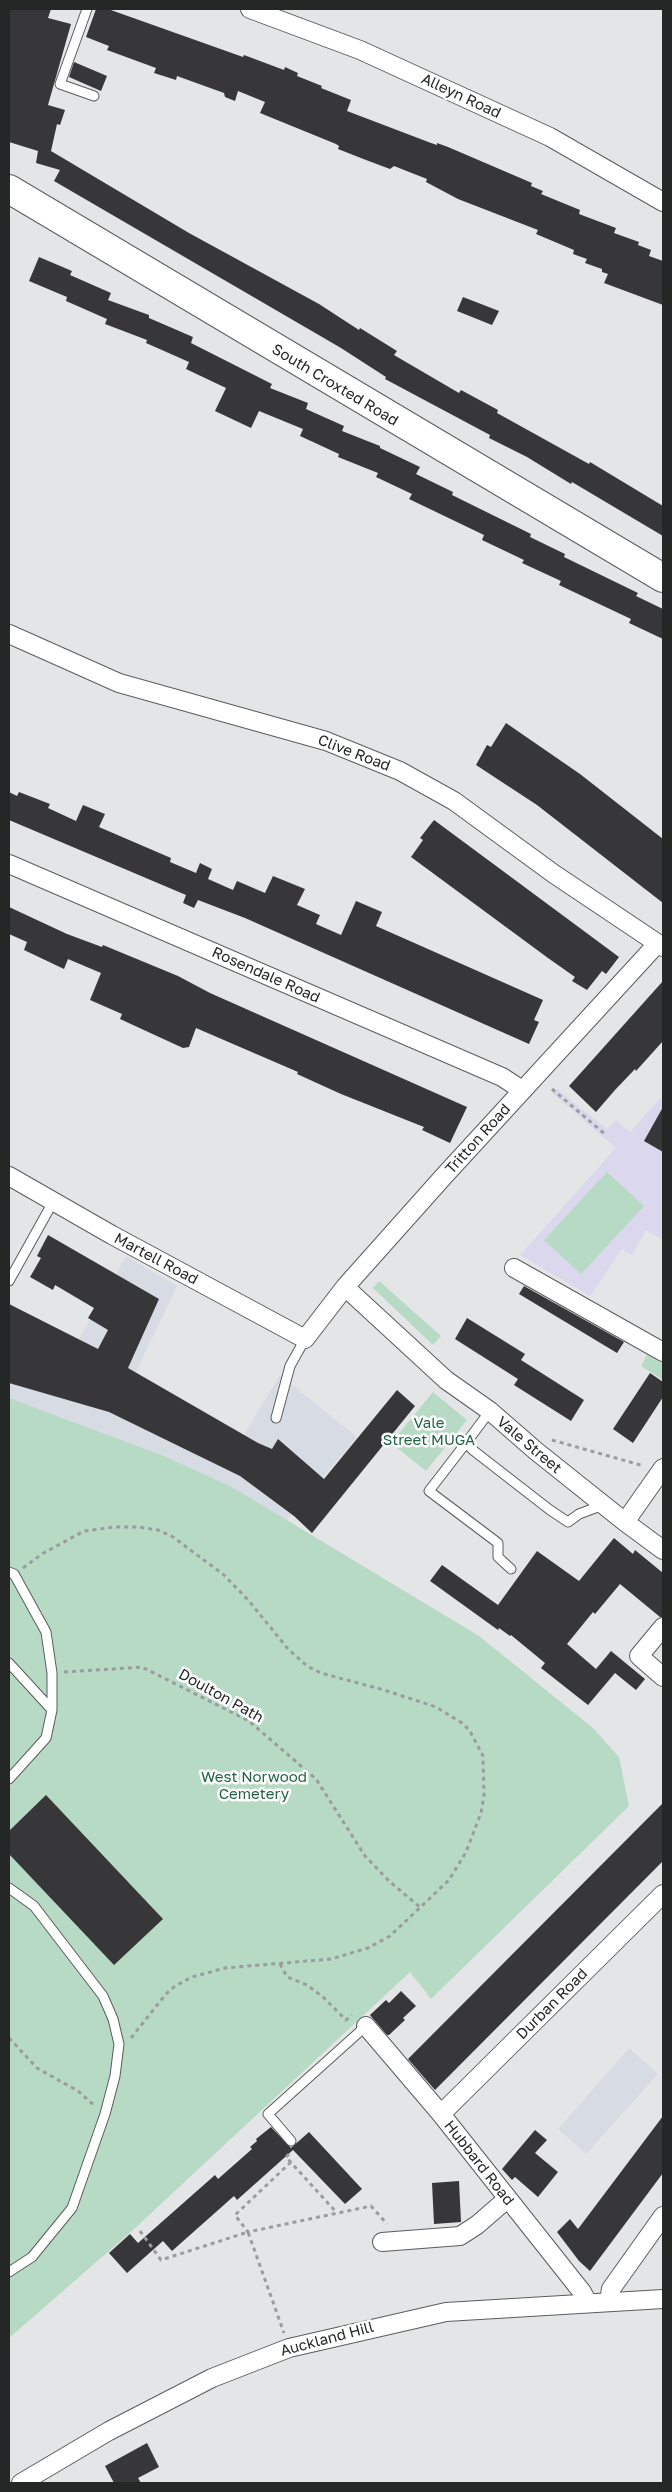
<!DOCTYPE html>
<html>
<head>
<meta charset="utf-8">
<style>
  body { margin:0 }
  #map { position:relative; width:672px; height:2492px; overflow:hidden; background:#e4e5e6; font-family:"Golos Text",sans-serif }
  canvas { display:block }
  .frame { position:absolute; inset:0; border:10px solid #252626; pointer-events:none }
</style>
</head>
<body>
<div id="map">
<canvas width="672" height="2492"></canvas>
<div class="frame"></div>
</div>
<script>
const ctx = document.querySelector('canvas').getContext('2d');
ctx.lineJoin = 'round';
function fill(path, color) {
  ctx.fillStyle = color;
  ctx.fill(path, 'evenodd');
}
function toPath(rows) {
  const path = new Path2D();
  for (const r of rows) {
    path.moveTo(r[0], r[1]);
    for (let i = 2; i < r.length; i += 2) path.lineTo(r[i], r[i + 1]);
  }
  return path;
}
function strokePath(path, color, width, dash) {
  ctx.strokeStyle = color;
  ctx.lineWidth = width;
  ctx.lineCap = dash ? 'butt' : 'round';
  ctx.setLineDash(dash || []);
  ctx.stroke(path);
}
function write(font, color, halo, rows, align = 'center') {
  ctx.font = font + ' "Golos Text",sans-serif';
  ctx.lineWidth = 5;
  ctx.setLineDash([]);
  ctx.textBaseline = 'middle';
  ctx.strokeStyle = halo;
  ctx.fillStyle = color;
  for (const [text, x, y, turn = 0] of rows) {
    ctx.save();
    ctx.translate(x, y);
    ctx.rotate((+turn || 0) * Math.PI / 180);
    ctx.textAlign = isNaN(turn) ? turn : align;
    if (halo) ctx.strokeText(text, 0, 0);
    ctx.fillText(text, 0, 0);
    ctx.restore();
  }
}
fill(toPath([
  [126,1256,177,1286,134,1376,243,1436,280,1375,357,1437,286,1521,232,1487,164,1456,9,1398,9,1303,76,1344],
  [629,2048,658,2074,586,2154,558,2129]
]), '#d7dce4');
fill(toPath([
  [557,1089,607,1129,616,1120,630,1132,663,1095,663,1240,646,1230,632,1255,622,1249,590,1296,520,1255,616,1148,552,1093]
]), '#dbd8ee');
fill(toPath([
  [607,1172,644,1206,581,1274,544,1240],
  [379,1281,441,1336,433,1345,373,1288],
  [647,1355,663,1364,663,1380,641,1366],
  [433,1392,467,1420,426,1471,391,1443],
  [9,1398,164,1456,232,1487,479,1636,593,1728,619,1757,629,1806,431,1999,410,1972,133,2230,9,2338]
]), '#b7dac5');
fill(toPath([
  [9,9,51,9,48,18,71,24,48,105,65,110,60,125,57,124,51,151,189,233,319,304,359,330,360,328,397,351,394,355,459,393,461,390,498,410,497,413,589,464,590,462,663,506,663,536,572,482,571,484,527,457,489,438,490,435,385,379,386,377,341,348,54,181,60,170,36,163,38,151,9,142],
  [96,9,108,9,243,57,244,55,284,70,285,67,298,73,297,76,322,86,321,88,351,100,347,111,431,143,437,145,437,143,448,147,532,183,531,186,543,191,541,194,580,210,579,214,616,228,614,233,639,242,638,245,651,250,649,256,663,261,663,305,604,283,608,274,602,272,602,269,585,263,587,259,573,254,574,250,536,234,538,230,458,199,426,182,427,179,394,166,390,169,366,160,338,149,339,146,336,144,260,113,265,102,238,91,235,101,225,97,224,93,177,76,176,80,154,73,156,68,107,50,109,46,86,37],
  [74,62,107,76,101,91,69,77],
  [39,257,72,271,70,275,111,293,108,300,149,315,149,318,193,337,191,343,272,384,270,388,308,403,306,409,344,426,342,431,380,446,380,448,420,467,416,474,453,492,452,495,531,534,530,537,565,554,564,557,638,593,636,596,663,609,663,639,629,623,631,619,559,585,561,581,522,563,524,560,482,540,484,535,409,499,412,494,376,477,378,473,338,457,339,454,300,436,303,429,259,411,251,428,215,411,226,388,186,369,189,362,146,343,147,340,105,324,107,319,66,301,67,297,29,281],
  [463,297,499,311,492,325,457,311],
  [506,723,580,774,663,839,663,903,537,805,476,765,487,745,491,747],
  [9,792,17,796,19,792,50,804,48,808,76,821,83,805,105,814,99,827,171,858,170,862,196,873,200,863,212,869,208,879,233,890,237,881,265,893,273,876,305,889,297,905,320,915,316,924,341,935,356,901,382,912,376,926,543,1000,534,1020,539,1022,529,1044,245,918,198,900,194,908,183,903,186,895,9,820],
  [434,820,619,957,606,974,602,971,587,990,572,981,575,977,548,958,411,857,423,840,420,838],
  [9,907,67,934,102,947,103,945,178,976,210,993,467,1107,450,1143,422,1130,424,1127,341,1094,297,1074,298,1072,196,1028,189,1047,183,1048,120,1019,122,1014,90,1000,101,973,68,959,64,969,24,950,27,942,9,934],
  [663,981,663,1041,636,1071,635,1069,615,1090,596,1112,569,1086],
  [663,1107,663,1152,644,1141],
  [48,1235,159,1299,128,1368,258,1443,272,1449,278,1439,324,1479,397,1390,415,1406,312,1533,294,1516,240,1476,109,1412,9,1383,9,1304,98,1349,108,1330,88,1318,94,1308,55,1285,53,1290,30,1277,41,1258,37,1256],
  [524,1286,624,1342,617,1353,519,1294],
  [467,1318,525,1354,521,1360,584,1400,571,1421,514,1385,518,1379,455,1339],
  [650,1373,663,1382,663,1397,633,1443,613,1429],
  [614,1538,633,1554,635,1550,663,1573,663,1617,660,1617,620,1584,595,1614,593,1612,567,1644,596,1669,611,1651,645,1679,636,1690,615,1673,588,1705,541,1668,545,1663,511,1635,510,1636,499,1628,498,1630,430,1581,442,1565,498,1605,537,1551,579,1581],
  [46,1795,163,1919,114,1965,9,1854,9,1831],
  [663,1803,663,1861,435,2090,408,2059],
  [401,1991,416,2006,403,2018,405,2020,389,2035,387,2035,370,2015,386,2000,389,2003],
  [663,2116,663,2173,590,2271,579,2261,557,2232,570,2219,578,2229],
  [271,2127,291,2148,309,2132,362,2189,345,2204,293,2150,237,2200,234,2196,172,2251,163,2241,127,2273,109,2253,130,2234,138,2243,215,2175,218,2179,252,2149,250,2147,257,2141,256,2139],
  [535,2130,547,2140,535,2153,558,2172,538,2197,515,2177,512,2180,502,2169],
  [459,2181,461,2222,434,2224,432,2183],
  [147,2443,159,2467,138,2478,141,2483,114,2483,105,2466]
]), '#373638');
const lane = toPath([
  [87,9,60,84,94,96],
  [9,1281,53,1202],
  [490,1411,466,1443,474,1451,550,1510,568,1522,579,1514,603,1505],
  [276,1418,290,1366,305,1339],
  [466,1443,429,1491,498,1543,498,1557,511,1569],
  [9,1572,14,1574,46,1632,52,1673,52,1710],
  [9,1663,52,1710,46,1738,9,1779],
  [9,1888,34,1906,103,1996,113,2019,119,2044,115,2076,105,2114,72,2208,32,2257,9,2272],
  [291,2141,268,2114,366,2026]
]);
const street = toPath([
  [250,9,360,50,550,137,663,202],
  [9,634,119,683,326,741,400,771,454,801,554,874,663,947],
  [9,864,502,1077,522,1090],
  [9,1176,112,1235,305,1339,345,1287,444,1176,657,944],
  [514,1268,663,1352],
  [345,1287,446,1380,490,1411,536,1451,625,1522,663,1550],
  [625,1522,663,1468],
  [663,1627,639,1656,663,1677],
  [366,2026,441,2114,582,2292,588,2303],
  [441,2114,663,1894],
  [382,2242,460,2236,477,2225,507,2199],
  [609,2301,611,2289,663,2216],
  [21,2483,109,2431,212,2378,289,2348,446,2312,663,2299]
]);
const primary = toPath([
  [9,189,663,578]
]);
strokePath(lane, '#5b5c5d', 11);
strokePath(street, '#5b5c5d', 20);
strokePath(primary, '#5b5c5d', 30);
strokePath(toPath([
  [552,1089,606,1135],
  [552,1440,644,1466],
  [23,1568,42,1554,84,1531,115,1527,138,1527,158,1530,173,1537,224,1575,249,1601,288,1649,307,1666,321,1673,384,1690,436,1707,462,1723,470,1731,483,1756,484,1796,481,1813,466,1852,449,1880,390,1936,368,1948,331,1959,225,1968,192,1977,175,1986,166,1994,131,2038],
  [64,1672,142,1667,249,1721,316,1779,365,1856,389,1881,421,1908],
  [280,1964,287,1977,307,1985,323,1997,346,2020,352,2015],
  [9,2038,37,2068,78,2091,95,2106],
  [289,2154,286,2157,337,2213],
  [291,2162,235,2215,248,2232,371,2206,387,2224],
  [140,2231,161,2260,248,2232,284,2333]
]), '#9b9c9d', 3, [4, 4]);
strokePath(lane, '#fff', 9);
strokePath(street, '#fff', 18);
strokePath(primary, '#fff', 28);
write('15px', '#252626', '#fff', [
  ["Alleyn Road",461,96,25],
  ["South Croxted Road",335,385,31],
  ["Clive Road",354,753,21],
  ["Rosendale Road",266,975,24],
  ["Tritton Road",478,1139,-48],
  ["Martell Road",156,1259,28],
  ["Vale Street",529,1445,40],
  ["Doulton Path",221,1696,29],
  ["Durban Road",552,2004,-45],
  ["Hubbard Road",479,2163,52],
  ["Auckland Hill",327,2339,-15]
]);
write('15px', '#226445', '#fff', [
  ["Vale",429,1423],
  ["Street MUGA",429,1440],
  ["West Norwood",254,1777],
  ["Cemetery",254,1794]
]);
</script>
</body>
</html>
